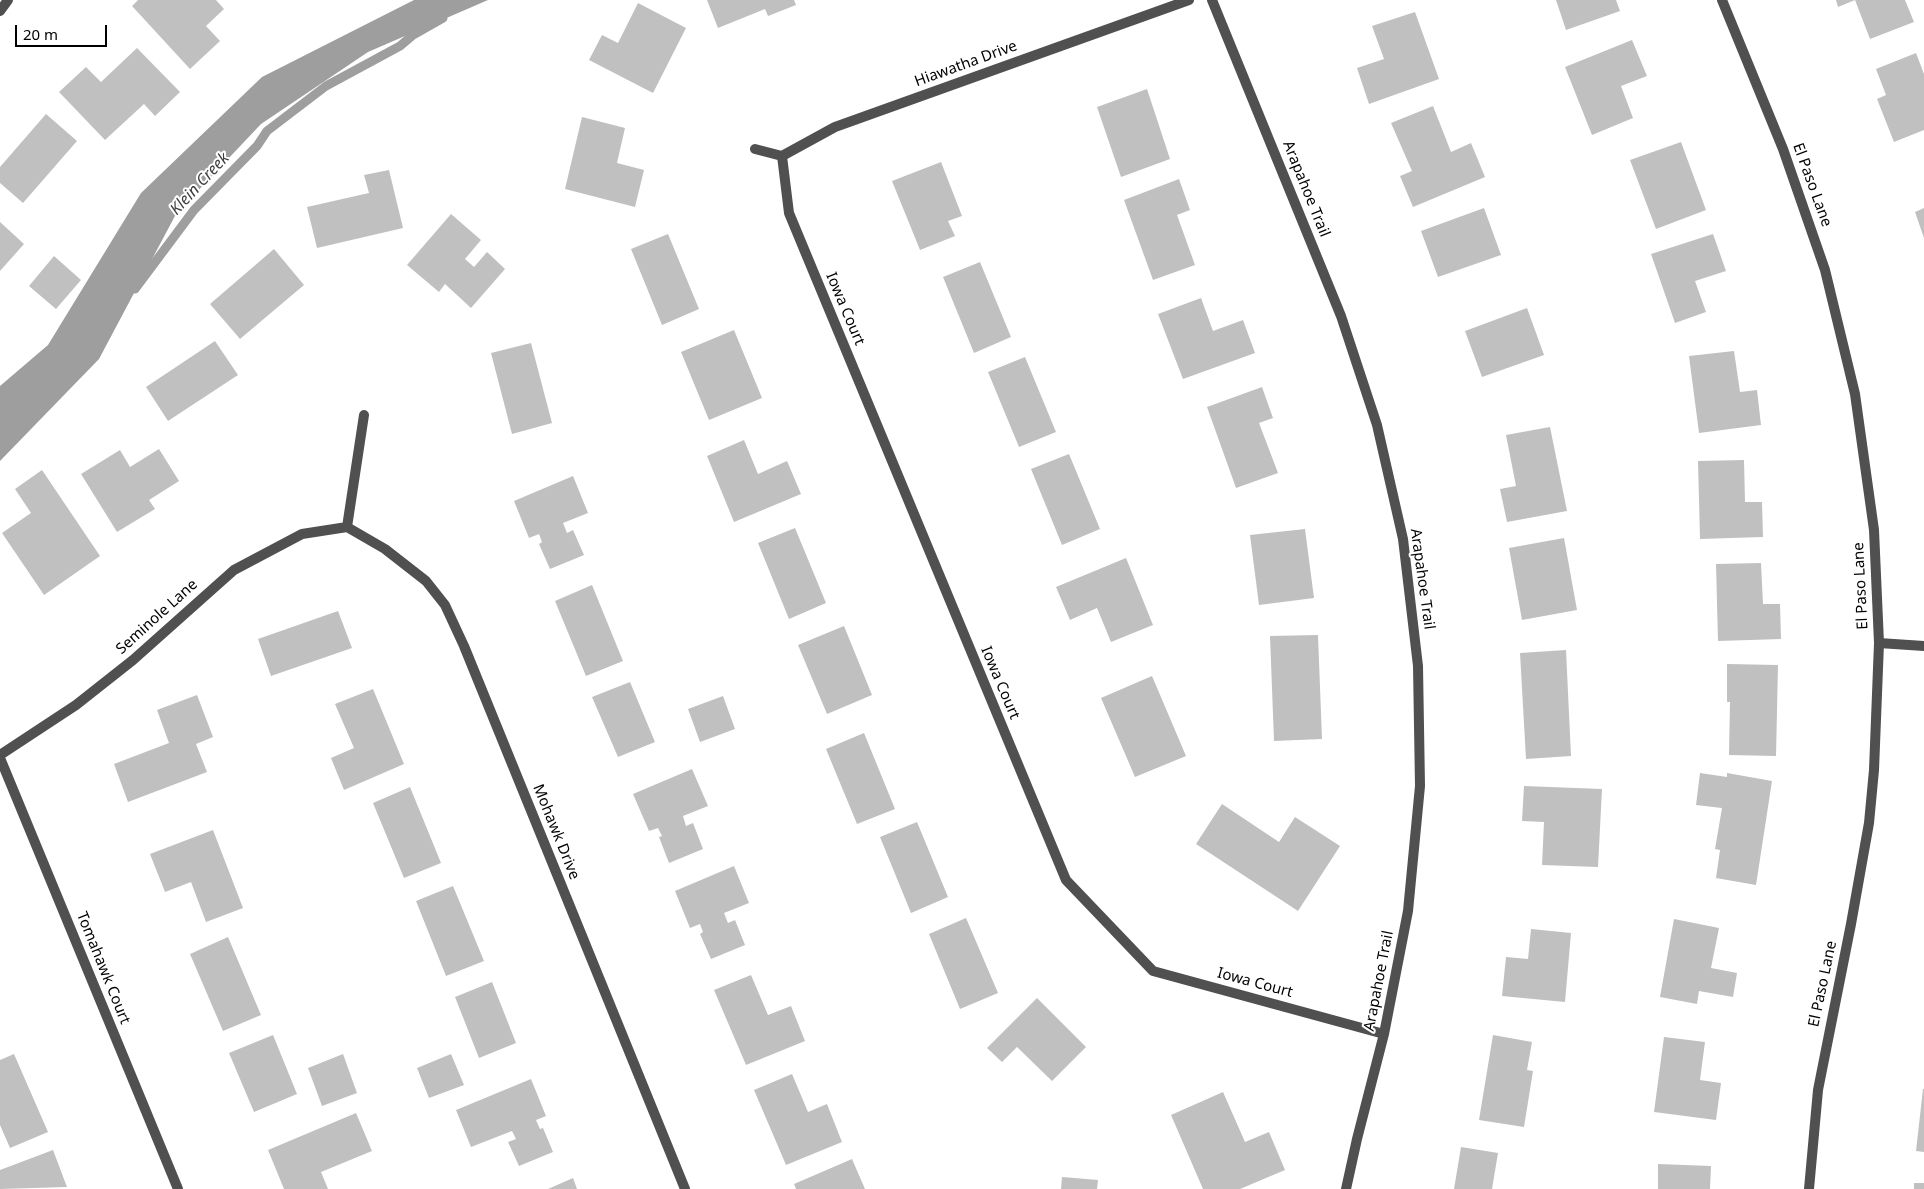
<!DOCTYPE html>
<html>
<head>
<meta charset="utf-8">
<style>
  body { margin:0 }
  #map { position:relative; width:1924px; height:1189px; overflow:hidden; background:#fff; font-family:"Noto Sans",sans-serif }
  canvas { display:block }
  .scale { position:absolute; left:15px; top:25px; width:92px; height:22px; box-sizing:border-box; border:2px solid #000; border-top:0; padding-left:6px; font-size:15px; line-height:18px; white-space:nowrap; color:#000; -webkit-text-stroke:4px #fff; paint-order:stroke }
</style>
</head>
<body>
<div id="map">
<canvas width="1924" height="1189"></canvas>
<div class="scale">20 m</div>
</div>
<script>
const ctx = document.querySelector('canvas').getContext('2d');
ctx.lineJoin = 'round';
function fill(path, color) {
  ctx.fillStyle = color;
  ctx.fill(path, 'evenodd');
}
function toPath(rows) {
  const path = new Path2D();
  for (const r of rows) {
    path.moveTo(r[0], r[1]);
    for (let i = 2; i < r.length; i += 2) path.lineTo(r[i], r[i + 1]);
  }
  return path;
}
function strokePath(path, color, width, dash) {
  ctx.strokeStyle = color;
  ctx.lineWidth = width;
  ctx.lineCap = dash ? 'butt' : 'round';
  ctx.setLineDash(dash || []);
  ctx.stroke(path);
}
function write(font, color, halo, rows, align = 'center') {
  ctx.font = font + ' "Noto Sans",sans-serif';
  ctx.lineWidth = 4;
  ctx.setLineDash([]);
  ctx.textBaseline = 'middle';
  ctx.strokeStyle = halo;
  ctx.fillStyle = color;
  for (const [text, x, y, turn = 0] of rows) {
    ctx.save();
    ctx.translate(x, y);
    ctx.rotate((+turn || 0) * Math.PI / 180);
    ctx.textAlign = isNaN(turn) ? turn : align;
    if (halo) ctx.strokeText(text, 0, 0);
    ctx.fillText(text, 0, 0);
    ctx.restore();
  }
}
fill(toPath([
  [414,0,488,0,368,52,261,124,176,214,99,359,0,461,0,386,48,345,141,193,262,77]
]), '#9e9e9e');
strokePath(toPath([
  [135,289,194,210,257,146,267,131,326,86,400,46,413,35,443,18]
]), '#9e9e9e', 9);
fill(toPath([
  [138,0,216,0,224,9,206,26,220,41,190,69,132,6],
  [707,0,794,0,796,5,768,16,765,9,718,28],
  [1556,0,1616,0,1620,11,1566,30],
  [1836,0,1855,0,1838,7],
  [1855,0,1905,0,1914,22,1870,39],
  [638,3,686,28,653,93,589,60,602,35,618,43],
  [1415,12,1439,79,1369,104,1357,68,1384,59,1372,26],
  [1632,40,1647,76,1621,86,1633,118,1592,135,1565,67],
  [137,48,180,92,155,116,144,104,105,140,59,92,86,67,101,82],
  [1916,53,1924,74,1924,130,1894,142,1877,99,1886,95,1876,69],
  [1147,89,1170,159,1121,177,1097,107],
  [1433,106,1451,152,1471,143,1485,177,1413,207,1400,176,1412,171,1391,123],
  [46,114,77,141,23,203,0,183,0,167],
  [582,117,625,128,617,163,644,170,635,207,565,189],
  [1681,142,1706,210,1656,229,1630,160],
  [941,162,962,216,948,221,955,236,920,250,892,181],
  [389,170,403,228,317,248,307,207,369,193,364,175],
  [1179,179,1190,210,1177,215,1195,265,1153,280,1124,200],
  [1484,208,1501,255,1438,277,1421,231],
  [1924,208,1924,238,1915,212],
  [451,214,481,240,465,259,474,267,487,252,505,269,471,308,445,284,439,292,407,265],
  [0,222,24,244,0,271],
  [668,234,699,309,662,325,631,249],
  [1713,234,1726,271,1695,281,1706,312,1675,323,1651,254],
  [274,249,304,285,240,339,210,304],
  [54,256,81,280,56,309,29,286],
  [980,262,1011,337,974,353,943,277],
  [1201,298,1213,331,1243,320,1255,353,1183,379,1158,314],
  [1527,308,1544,355,1482,377,1465,331],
  [734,330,762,398,709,420,681,352],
  [215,341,238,375,168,421,146,387],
  [531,343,552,423,512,434,491,353],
  [1734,351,1740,392,1757,390,1761,425,1699,433,1689,356],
  [1025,357,1056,432,1019,447,988,372],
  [1262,387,1273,418,1259,423,1278,473,1236,488,1207,407],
  [1550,427,1567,511,1507,522,1500,489,1516,486,1506,435],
  [744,440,758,474,787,461,801,494,734,522,707,456],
  [159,449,179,481,149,500,155,509,117,532,81,474,120,450,130,467],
  [1069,454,1100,529,1062,545,1031,469],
  [1744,460,1745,502,1762,502,1763,537,1700,539,1698,461],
  [42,470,100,556,44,595,2,533,31,513,15,489],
  [573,476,588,513,563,523,567,533,573,530,584,555,550,569,539,544,542,542,539,534,529,538,514,501],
  [795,528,826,603,789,619,758,543],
  [1305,529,1314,598,1259,605,1250,535],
  [1564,538,1577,610,1522,620,1509,548],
  [1126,558,1153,625,1111,642,1097,608,1070,620,1056,587],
  [1761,563,1763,604,1780,604,1781,639,1718,641,1716,564],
  [592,585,623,661,586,676,555,601],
  [338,611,352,648,271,676,258,639],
  [844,626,872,695,827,714,798,645],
  [1318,635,1322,739,1274,741,1270,636],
  [1566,650,1571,756,1526,759,1520,653],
  [1727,664,1778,665,1776,756,1729,755,1730,702,1727,702],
  [1152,676,1186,756,1135,777,1101,698],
  [630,682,655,742,618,757,592,697],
  [373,689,404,764,344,790,331,758,354,748,335,704],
  [197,695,213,737,196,744,207,772,128,802,114,764,169,743,157,710],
  [723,696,735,729,700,742,688,709],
  [864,733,895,809,857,824,826,749],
  [692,769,708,806,683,816,686,826,693,823,703,849,669,863,659,837,662,836,658,828,649,831,633,794],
  [1700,773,1727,777,1727,773,1772,781,1756,885,1716,878,1720,850,1715,849,1722,808,1696,805],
  [1524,786,1602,789,1598,867,1542,865,1544,822,1522,821],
  [410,787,441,863,404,878,373,803],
  [1222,804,1279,842,1295,817,1340,846,1298,911,1196,844],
  [917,822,948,897,911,913,880,837],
  [213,830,243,908,206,922,191,882,165,892,150,854],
  [734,866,749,903,724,913,728,923,735,920,745,945,711,959,700,934,703,932,700,924,690,928,675,891],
  [453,886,484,961,446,976,416,901],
  [966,918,998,993,960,1009,929,934],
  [1674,919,1719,928,1711,968,1737,973,1733,997,1699,991,1697,1004,1660,997],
  [1531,929,1571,933,1565,1002,1502,996,1506,957,1528,959],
  [228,937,261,1015,223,1031,190,954],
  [751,975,768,1015,791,1006,805,1041,746,1065,714,990],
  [492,982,516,1043,479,1058,455,997],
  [1037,998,1086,1047,1052,1081,1017,1047,1002,1062,987,1048],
  [273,1035,297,1094,254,1112,229,1053],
  [1493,1035,1532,1042,1527,1070,1533,1071,1524,1127,1479,1120],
  [1664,1037,1705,1042,1700,1080,1721,1083,1716,1120,1654,1112],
  [14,1054,48,1132,10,1148,0,1125,0,1060],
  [343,1054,357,1093,322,1106,308,1068],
  [451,1054,464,1085,429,1098,417,1068],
  [792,1074,808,1112,827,1104,842,1142,786,1165,754,1090],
  [531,1079,546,1116,536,1120,540,1129,543,1128,553,1152,519,1166,508,1142,516,1139,512,1131,471,1147,456,1110],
  [1923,1089,1924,1089,1924,1152,1916,1151],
  [1223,1092,1245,1142,1269,1132,1285,1170,1240,1189,1203,1189,1171,1115],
  [356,1113,372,1151,321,1172,328,1189,284,1189,268,1150],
  [1461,1147,1498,1153,1492,1189,1454,1189],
  [53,1150,67,1187,0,1189,0,1170],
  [852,1159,865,1189,796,1189,794,1184],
  [1658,1164,1711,1166,1710,1189,1658,1189],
  [1062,1177,1098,1180,1097,1189,1061,1189],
  [573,1178,577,1189,548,1189],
  [1914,1183,1924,1183,1924,1189,1914,1189]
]), '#c0c0c0');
strokePath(toPath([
  [1879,643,1924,646]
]), '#505050', 10);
strokePath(toPath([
  [1212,0,1341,316,1377,425,1403,539,1418,666,1420,786,1408,911,1384,1034,1357,1139,1346,1189],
  [1722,0,1783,149,1825,270,1855,394,1874,530,1879,643,1874,770,1869,823,1851,924,1818,1090,1809,1189],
  [0,11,8,0],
  [755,149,782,156,835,127,1189,0],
  [782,156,789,213,1066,880,1153,971,1384,1034],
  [347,527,385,549,426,581,445,605,464,646,685,1189],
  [347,527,364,415],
  [0,755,76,705,133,660,234,570,302,534,347,527],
  [0,758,178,1189]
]), '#505050', 10);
write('15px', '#000', '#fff', [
  ["Hiawatha Drive",966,64,-20],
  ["El Paso Lane",1812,185,70],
  ["Arapahoe Trail",1306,189,68],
  ["Iowa Court",845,309,67],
  ["Arapahoe Trail",1422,579,82],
  ["El Paso Lane",1861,586,-93],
  ["Seminole Lane",157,617,-42],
  ["Iowa Court",1000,683,67],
  ["Mohawk Drive",556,832,68],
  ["Tomahawk Court",103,968,68],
  ["Arapahoe Trail",1379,981,-79],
  ["Iowa Court",1255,983,15],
  ["El Paso Lane",1823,984,-78]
]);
write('italic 16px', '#3f3f3f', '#fff', [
  ["Klein Creek",200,184,-47]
]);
</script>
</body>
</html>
